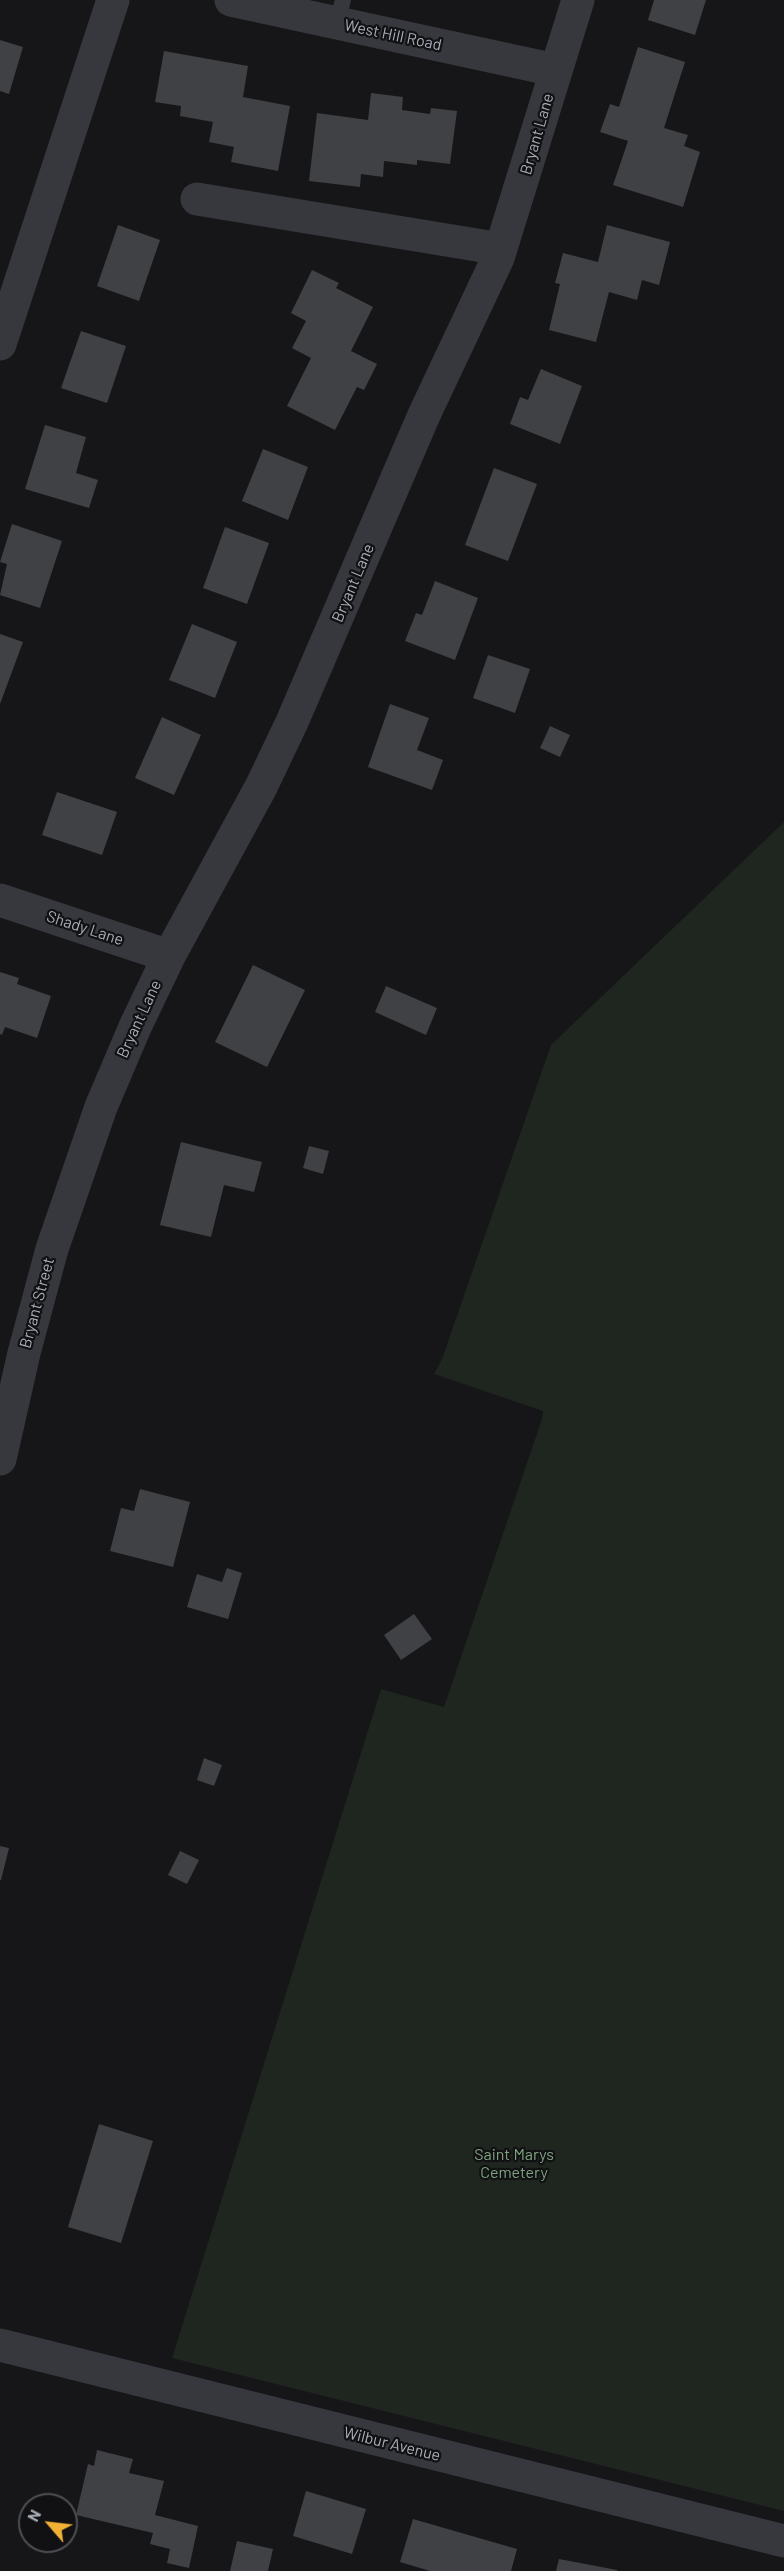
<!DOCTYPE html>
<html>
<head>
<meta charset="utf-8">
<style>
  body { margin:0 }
  #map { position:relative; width:784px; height:2571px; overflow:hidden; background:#161618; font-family:Barlow,sans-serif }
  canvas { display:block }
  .north { position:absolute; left:18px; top:2493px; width:60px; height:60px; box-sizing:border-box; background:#111113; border:2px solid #4d4f55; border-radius:50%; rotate:298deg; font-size:16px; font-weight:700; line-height:24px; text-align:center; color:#a8adb8 }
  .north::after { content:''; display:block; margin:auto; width:21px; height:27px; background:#f2b134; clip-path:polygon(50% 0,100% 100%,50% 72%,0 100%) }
</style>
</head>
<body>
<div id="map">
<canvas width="784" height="2571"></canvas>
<div class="north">N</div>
</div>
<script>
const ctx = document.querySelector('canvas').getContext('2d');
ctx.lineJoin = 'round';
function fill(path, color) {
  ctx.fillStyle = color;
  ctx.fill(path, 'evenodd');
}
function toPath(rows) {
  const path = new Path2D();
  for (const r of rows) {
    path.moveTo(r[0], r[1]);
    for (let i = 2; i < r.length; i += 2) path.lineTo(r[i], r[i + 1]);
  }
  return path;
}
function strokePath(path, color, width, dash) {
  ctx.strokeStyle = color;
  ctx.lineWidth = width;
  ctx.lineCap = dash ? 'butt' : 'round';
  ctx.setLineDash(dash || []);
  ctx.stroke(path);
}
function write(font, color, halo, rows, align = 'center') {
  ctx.font = font + ' Barlow,sans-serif';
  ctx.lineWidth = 4.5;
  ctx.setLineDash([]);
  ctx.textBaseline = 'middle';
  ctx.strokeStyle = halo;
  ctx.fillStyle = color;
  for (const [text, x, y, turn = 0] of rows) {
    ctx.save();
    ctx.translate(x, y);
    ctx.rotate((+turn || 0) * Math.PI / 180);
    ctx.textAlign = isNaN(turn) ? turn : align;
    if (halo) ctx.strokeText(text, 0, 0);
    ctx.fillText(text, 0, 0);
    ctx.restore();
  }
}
fill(toPath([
  [784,822,784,2511,172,2358,381,1689,444,1707,542,1419,543,1411,434,1374,442,1359,551,1045]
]), '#1e261f');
fill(toPath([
  [654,0,706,0,695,35,648,20],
  [0,40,23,47,9,94,0,91],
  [638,47,685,62,664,128,688,135,684,146,700,152,683,207,613,185,628,141,600,132,610,104,619,107],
  [164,51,248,66,243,97,290,106,278,171,231,162,234,147,209,142,213,122,180,116,181,106,155,102],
  [371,93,403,97,402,110,430,114,431,108,457,111,450,164,417,160,417,165,384,161,383,177,361,174,360,187,309,181,317,113,368,120],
  [118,225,160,240,139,301,97,286],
  [607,225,670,242,659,285,642,280,637,300,609,292,596,342,549,330,560,284,555,283,563,253,598,262],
  [312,270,339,283,336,288,373,307,351,351,377,364,364,390,357,387,335,430,287,406,311,358,292,348,306,321,291,313],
  [81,331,126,346,107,403,61,388],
  [541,369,582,386,560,444,510,424,520,397,528,400],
  [45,425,86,437,76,473,98,480,89,508,25,489],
  [263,449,308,467,288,520,242,501],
  [494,468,537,484,508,561,465,545],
  [12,524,62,541,40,608,0,595,7,564,0,562],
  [225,527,269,543,247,604,203,588],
  [435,581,478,598,455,660,405,641,416,613,422,615],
  [192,624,237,642,215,698,169,680],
  [0,634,23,642,0,704],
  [488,655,530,669,515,713,473,698],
  [390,704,429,718,417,750,443,760,432,790,368,767],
  [162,717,201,735,174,795,135,778],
  [550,726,570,735,560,757,540,748],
  [57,792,117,812,102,855,42,835],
  [253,965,305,990,267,1067,215,1042],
  [0,972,19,978,17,984,51,996,37,1038,5,1027,2,1035,0,1034],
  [386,986,437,1008,426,1035,375,1012],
  [181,1142,262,1162,254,1192,224,1185,211,1237,160,1225],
  [309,1146,329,1151,323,1174,303,1168],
  [140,1489,190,1502,173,1567,110,1551,121,1508,134,1511],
  [227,1568,242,1573,228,1619,187,1607,197,1574,222,1582],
  [414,1614,432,1639,401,1660,384,1635],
  [204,1758,222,1765,214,1786,197,1780],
  [0,1846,9,1848,1,1880,0,1880],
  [180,1851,199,1860,187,1884,168,1875],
  [99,2124,153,2141,121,2243,68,2227],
  [97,2450,133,2459,129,2473,164,2481,155,2515,198,2526,189,2568,167,2563,170,2549,150,2544,153,2533,76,2515,88,2464,94,2466],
  [306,2491,366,2509,352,2554,293,2536],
  [413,2519,517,2549,511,2571,430,2571,400,2562],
  [237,2541,273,2549,268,2571,230,2571],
  [559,2559,617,2570,617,2571,556,2571]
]), '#404145');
strokePath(toPath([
  [337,23,343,0]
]), '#37383d', 16);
strokePath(toPath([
  [231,0,555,70],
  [197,199,501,249],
  [0,344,113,0],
  [0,900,169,956],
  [0,1459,24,1353,52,1249,101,1107,135,1027,169,956,261,787,292,722,424,415,498,258,578,0]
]), '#37383d', 33);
strokePath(toPath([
  [0,2345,784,2541]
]), '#37383d', 33);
write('16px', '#a8adb8', '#111113', [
  ["West Hill Road",393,35,12],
  ["Bryant Lane",537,134,-74],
  ["Bryant Lane",353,583,-67],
  ["Shady Lane",85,928,18],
  ["Bryant Lane",139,1019,-65],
  ["Bryant Street",37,1303,-75],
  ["Wilbur Avenue",392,2444,14]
]);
write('16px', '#7fa381', '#111113', [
  ["Saint Marys",514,2155],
  ["Cemetery",514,2173]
]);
</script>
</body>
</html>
